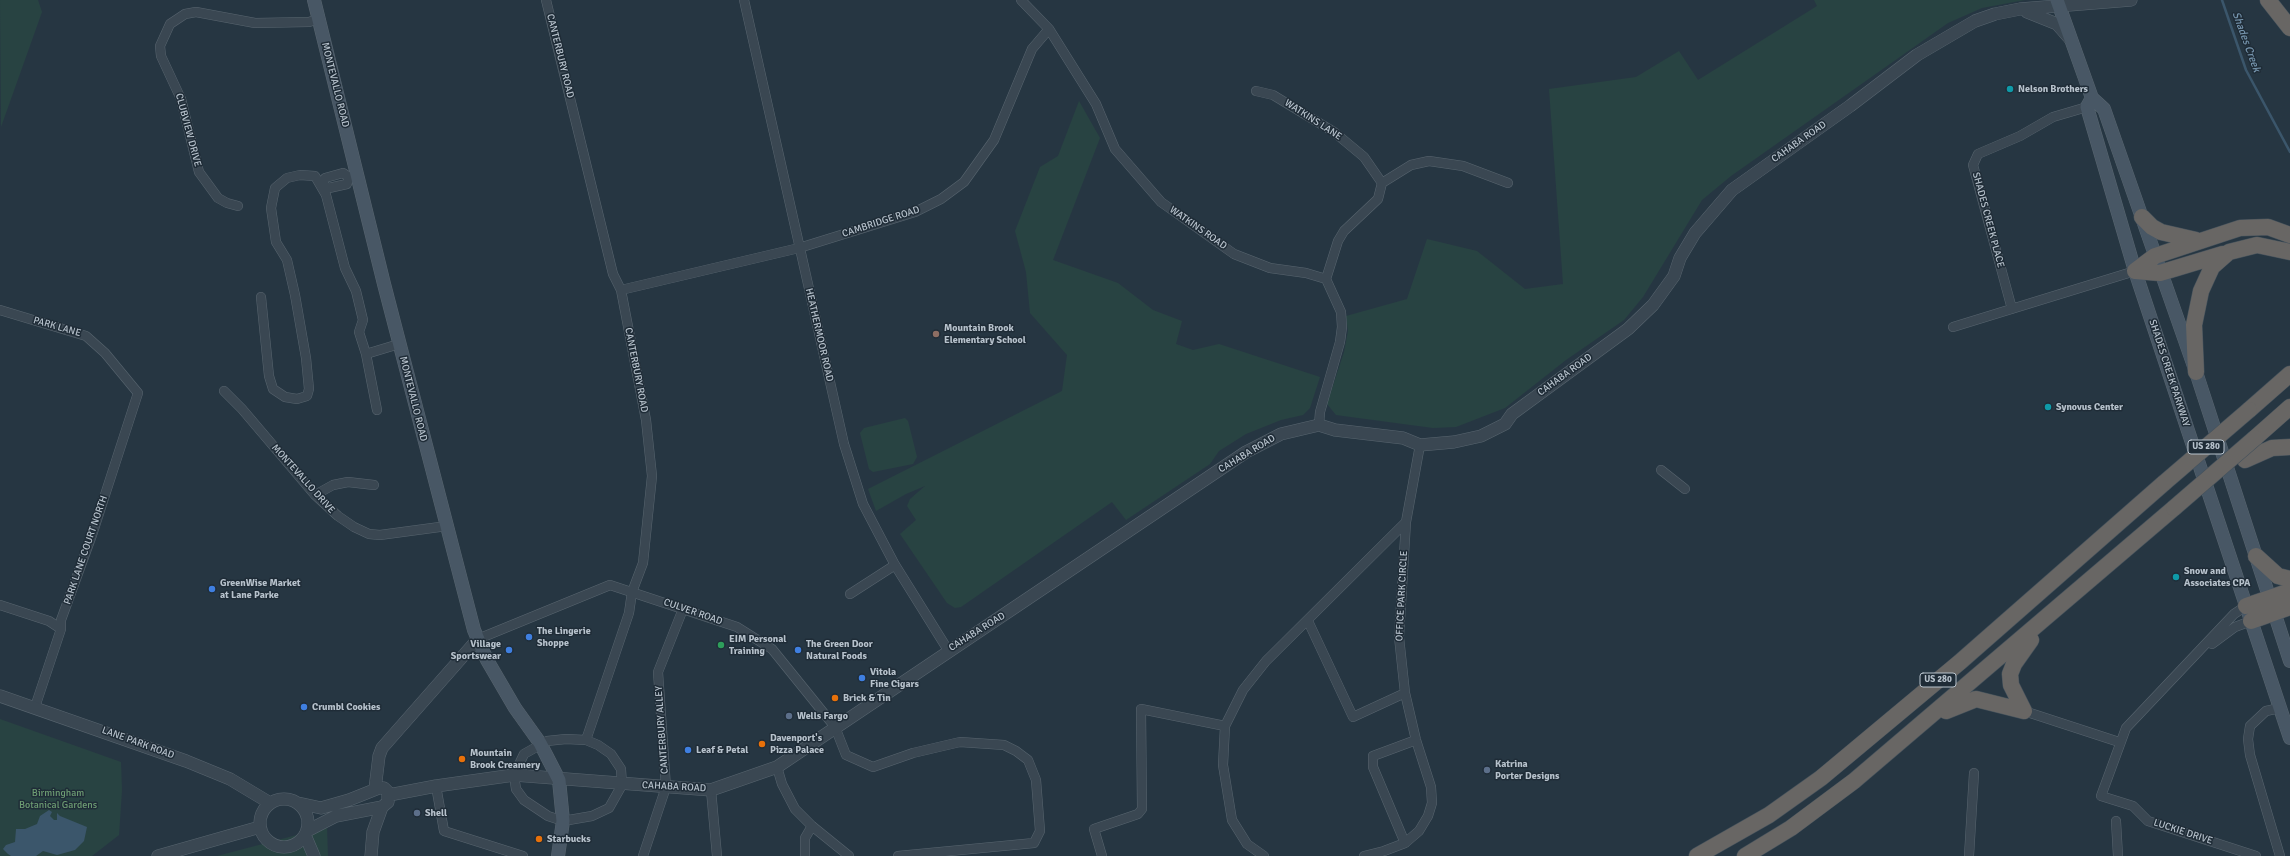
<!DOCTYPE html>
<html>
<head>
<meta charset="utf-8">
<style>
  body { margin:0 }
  canvas { display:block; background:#263642 }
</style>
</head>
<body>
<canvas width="2290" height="856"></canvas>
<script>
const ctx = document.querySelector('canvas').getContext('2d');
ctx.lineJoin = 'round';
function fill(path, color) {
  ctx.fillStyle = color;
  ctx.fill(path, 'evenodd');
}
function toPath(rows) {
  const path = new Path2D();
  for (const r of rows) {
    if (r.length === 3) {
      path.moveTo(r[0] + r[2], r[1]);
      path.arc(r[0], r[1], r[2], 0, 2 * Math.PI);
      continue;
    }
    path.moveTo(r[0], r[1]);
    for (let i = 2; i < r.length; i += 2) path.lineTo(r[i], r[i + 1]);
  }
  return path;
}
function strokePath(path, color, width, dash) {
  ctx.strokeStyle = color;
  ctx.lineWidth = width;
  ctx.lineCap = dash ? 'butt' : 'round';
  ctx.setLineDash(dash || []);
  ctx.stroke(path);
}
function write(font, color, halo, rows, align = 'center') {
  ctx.font = font + ' Signika,sans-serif';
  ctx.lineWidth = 3;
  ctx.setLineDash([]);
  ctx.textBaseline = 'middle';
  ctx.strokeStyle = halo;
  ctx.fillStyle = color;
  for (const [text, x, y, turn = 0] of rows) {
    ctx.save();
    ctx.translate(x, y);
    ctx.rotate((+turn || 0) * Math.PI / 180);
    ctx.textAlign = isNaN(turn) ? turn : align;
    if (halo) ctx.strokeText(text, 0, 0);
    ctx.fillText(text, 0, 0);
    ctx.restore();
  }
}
fill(toPath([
  [0,0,38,0,42,12,1,127],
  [1814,0,2025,0,1982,8,1948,23,1731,176,1702,200,1643,297,1624,320,1566,360,1505,408,1456,427,1433,428,1336,415,1327,404,1344,352,1348,331,1346,316,1407,299,1427,239,1477,251,1525,289,1563,284,1549,89,1636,77,1679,51,1698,80,1817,6],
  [1079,101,1100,138,1053,260,1118,283,1153,310,1182,321,1176,344,1193,350,1219,344,1320,377,1310,408,1303,415,1281,420,1246,434,1219,451,1210,464,1126,520,1112,502,961,607,955,608,947,603,900,534,916,520,907,506,910,499,925,486,906,494,876,511,868,489,1062,391,1067,355,1030,313,1026,272,1015,231,1040,167,1058,156],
  [905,418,908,421,917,457,913,464,873,472,869,469,860,433,864,428],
  [0,719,121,762,122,790,119,835,92,856,0,856],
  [327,827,328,856,217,856]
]), '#284342');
fill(toPath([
  [49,810,52,812,50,816,54,820,57,820,57,813,60,816,87,827,84,841,75,850,57,855,43,851,36,856,11,856,8,854,3,849,6,845,15,842,16,829,25,829,37,824,40,816]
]), '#3b566b');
strokePath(toPath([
  [2222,0,2246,70,2290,152]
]), '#3b566b', 2.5);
const minor = toPath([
  [546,0,613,274,621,290,646,420,652,476,643,563,632,592,629,613,586,740],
  [744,0,844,444,863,504,895,565,948,650],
  [1021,0,1049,29,1096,104,1115,149,1161,202,1234,254,1270,268,1306,273,1326,279,1341,312,1342,327,1340,342,1320,412,1319,425],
  [1256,91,1273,95,1334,132,1364,157,1382,183,1378,199,1344,231,1338,241,1326,279],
  [343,173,349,177,347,184,329,188,322,185,325,178,343,173],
  [1382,183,1411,165,1429,161,1463,166,1508,183],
  [238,206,227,203,218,198,199,172,181,99,161,56,160,46,170,24,185,14,196,12,255,23,309,22,318,19],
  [621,290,799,248,915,212,941,199,964,182,994,140,1032,49,1049,29],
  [261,297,269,376,273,389,285,397,297,399,307,396,309,389,306,358,295,295,287,260,276,242,271,208,275,188,287,178,300,175,315,176,326,195,345,268,356,291,363,320,359,332,366,354],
  [2012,309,1973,165,1978,154,2020,136,2053,117,2087,107],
  [0,310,86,336,105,353,138,393,92,535,61,620,61,629,35,707],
  [1953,327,2135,271],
  [224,391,242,409,315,495,338,516,354,527,369,534,380,535,447,526],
  [377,410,366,354,399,344],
  [1661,470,1685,489],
  [315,495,333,485,348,482,374,485],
  [850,594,895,565],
  [0,605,49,621,61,629],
  [2246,606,2234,614,2126,728,2101,796,2133,806,2148,821,2256,856],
  [1308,621,1353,717,1405,693],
  [478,639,610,585,737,627,772,649,835,727,846,755,873,767,913,753,960,742,1004,745,1016,751,1028,760,1036,780,1040,831,1034,843,898,856],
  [2212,644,2235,627,2251,621],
  [2024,711,2119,742],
  [566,739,586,740,598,745,611,754,621,769,622,785,609,808,592,816,563,821,548,816,524,800,516,789,514,775,524,754,547,741,566,739],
  [777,767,782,784,795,809,812,826,849,856],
  [436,786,444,831,523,856],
  [711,790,717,856],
  [2116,821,2118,856],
  [1405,843,1373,767,1373,756,1416,740],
  [643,856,666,787,658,672,683,609],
  [805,856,805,838,812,826],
  [1102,856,1094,829,1138,814,1142,809,1141,709,1225,726],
  [1264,856,1247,844,1232,820,1223,765,1225,726,1243,690,1266,661,1406,522],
  [1364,856,1384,851,1405,843,1419,831,1428,816,1432,803,1431,787,1416,740,1405,693,1399,637,1406,522,1420,445],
  [1969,856,1974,773],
  [2280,856,2250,755,2248,739,2250,726,2266,711,2280,708]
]);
const tertiary = toPath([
  [2027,12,2057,24,2071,40],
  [0,696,186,761,230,779,270,803],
  [375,789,379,756,382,748,478,639],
  [389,795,436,786,514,775,711,790,777,767,1246,452,1281,434,1319,425,1335,430,1403,438,1420,445,1454,442,1481,436,1505,424,1512,414,1628,329,1653,305,1674,276,1680,258,1695,233,1732,190,1850,106,1917,55,1975,21,1995,14,2020,9,2131,0],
  [284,823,24],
  [298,803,321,808,349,800,379,788,384,788,388,792,388,802,382,807,336,816,307,831],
  [305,835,314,856],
  [158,856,260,827],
  [371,856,373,832,382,807]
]);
const secondary = toPath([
  [314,0,384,284,474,630,487,660,515,708,540,743,559,780,563,821,558,856],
  [2057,0,2092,98,2104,109,2196,372,2290,661],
  [2092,98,2087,107,2135,271,2290,738]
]);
const trunk = toPath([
  [2268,0,2290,28],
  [2142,217,2152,227,2161,232,2196,240],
  [2135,271,2155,256,2240,228,2268,227,2290,235],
  [2135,271,2160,273,2223,254],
  [2196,372,2194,325,2201,291,2212,267,2229,252,2257,245,2290,252],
  [2249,410,2290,374],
  [2255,438,2290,407],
  [2245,460,2272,448,2290,447],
  [2256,556,2278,576,2290,579],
  [2246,606,2290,591],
  [2251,621,2290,607],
  [1946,711,1976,699,2024,711],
  [2024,711,2011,685,2010,674,2014,664,2031,640],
  [1697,856,1769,815,1821,778,1960,662,2164,483],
  [1745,856,1791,828,1854,781,2174,508]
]);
strokePath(minor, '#58656f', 10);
strokePath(tertiary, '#58656f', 13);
strokePath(secondary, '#58656f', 14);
strokePath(trunk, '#45525c', 17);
strokePath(minor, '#3a4752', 9);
strokePath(tertiary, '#3a4752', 12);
strokePath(secondary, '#485765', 13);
strokePath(trunk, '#686664', 16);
const trunkBridge = toPath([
  [2164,483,2249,410],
  [2174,508,2255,438]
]);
strokePath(trunkBridge, '#45525c', 17, []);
strokePath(trunkBridge, '#686664', 16);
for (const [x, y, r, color] of [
  [2010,89,4,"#0f9aa8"],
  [936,334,4,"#8d6e63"],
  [2048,407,4,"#0f9aa8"],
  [2176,577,4,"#0f9aa8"],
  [212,589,4,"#3f7fe0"],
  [529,637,4,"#3f7fe0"],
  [721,645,4,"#2e9e5b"],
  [509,650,4,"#3f7fe0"],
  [798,650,4,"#3f7fe0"],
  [862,678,4,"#3f7fe0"],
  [835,698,4,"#e8710a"],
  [304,707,4,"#3f7fe0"],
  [789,716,4,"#5c6f8a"],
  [762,744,4,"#e8710a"],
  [688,750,4,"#3f7fe0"],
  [462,759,4,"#e8710a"],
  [1487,770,4,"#5c6f8a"],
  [417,813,4,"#5c6f8a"],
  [539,839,4,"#e8710a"]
]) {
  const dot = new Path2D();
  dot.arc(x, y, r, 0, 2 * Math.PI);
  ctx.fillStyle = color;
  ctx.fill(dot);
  strokePath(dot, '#1f2c37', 1.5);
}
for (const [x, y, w] of [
  [2206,447,36],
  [1938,680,36]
]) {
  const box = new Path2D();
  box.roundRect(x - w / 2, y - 7, w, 14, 3);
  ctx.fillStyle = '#1f2c37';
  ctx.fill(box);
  strokePath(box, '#b7c2cc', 1);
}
write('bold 9px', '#b7c2cc', null, [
  ["US 280",2206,447],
  ["US 280",1938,680]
]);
write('10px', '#b7c2cc', '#1f2c37', [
  ["CANTERBURY ROAD",560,56,76],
  ["MONTEVALLO ROAD",335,85,76],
  ["WATKINS LANE",1313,120,33],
  ["CLUBVIEW DRIVE",188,130,75],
  ["CAHABA ROAD",1799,142,-35],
  ["SHADES CREEK PLACE",1988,220,75],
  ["CAMBRIDGE ROAD",881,222,-18],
  ["WATKINS ROAD",1198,228,35],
  ["PARK LANE",57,327,16],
  ["HEATHERMOOR ROAD",819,335,77],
  ["CANTERBURY ROAD",636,370,79],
  ["SHADES CREEK PARKWAY",2169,373,72],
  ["CAHABA ROAD",1565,375,-36],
  ["MONTEVALLO ROAD",413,399,76],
  ["CAHABA ROAD",1247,454,-31],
  ["MONTEVALLO DRIVE",303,479,48],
  ["PARK LANE COURT NORTH",86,550,-71],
  ["OFFICE PARK CIRCLE",1402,596,-87],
  ["CULVER ROAD",693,612,19],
  ["CAHABA ROAD",977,632,-32],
  ["CANTERBURY ALLEY",662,730,-94],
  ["LANE PARK ROAD",138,743,20],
  ["CAHABA ROAD",674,787,3],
  ["LUCKIE DRIVE",2183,832,18]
]);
write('bold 10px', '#b7c2cc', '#1f2c37', [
  ["Nelson Brothers",2018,89],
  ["Mountain Brook",944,328],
  ["Elementary School",944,340],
  ["Synovus Center",2056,407],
  ["Snow and",2184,571],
  ["Associates CPA",2184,583],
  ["GreenWise Market",220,583],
  ["at Lane Parke",220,595],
  ["The Lingerie",537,631],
  ["Shoppe",537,643],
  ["EIM Personal",729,639],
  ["Training",729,651],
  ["Village",501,644,"right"],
  ["Sportswear",501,656,"right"],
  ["The Green Door",806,644],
  ["Natural Foods",806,656],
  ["Vitola",870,672],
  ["Fine Cigars",870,684],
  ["Brick & Tin",843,698],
  ["Crumbl Cookies",312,707],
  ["Wells Fargo",797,716],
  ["Davenport's",770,738],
  ["Pizza Palace",770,750],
  ["Leaf & Petal",696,750],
  ["Mountain",470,753],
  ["Brook Creamery",470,765],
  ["Katrina",1495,764],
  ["Porter Designs",1495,776],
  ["Shell",425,813],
  ["Starbucks",547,839]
], 'left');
write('10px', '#6e9d73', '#1f2c37', [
  ["Birmingham",58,793],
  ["Botanical Gardens",58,805]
]);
write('italic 11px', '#7796af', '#1f2c37', [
  ["Shades Creek",2246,42,70]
]);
</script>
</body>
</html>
